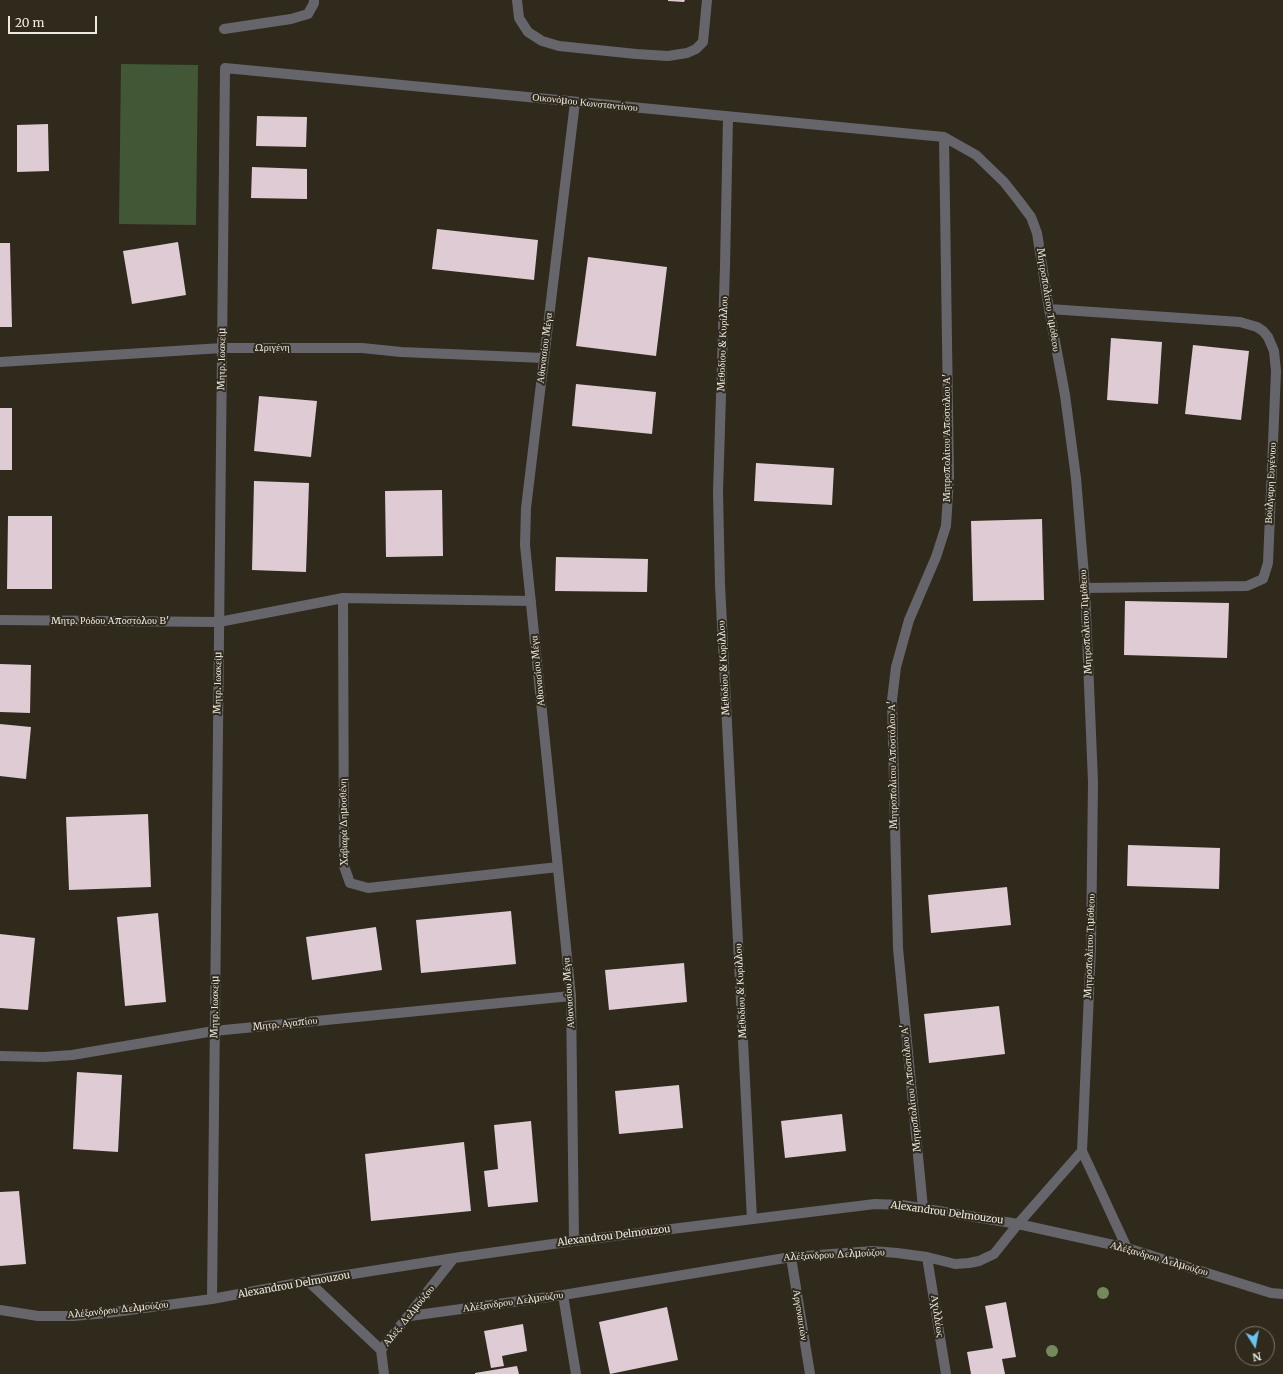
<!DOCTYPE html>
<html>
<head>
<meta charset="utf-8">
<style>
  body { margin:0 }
  #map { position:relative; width:1283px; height:1374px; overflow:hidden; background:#302a1d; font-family:Merriweather,serif }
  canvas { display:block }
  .north { position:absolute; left:1235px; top:1326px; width:40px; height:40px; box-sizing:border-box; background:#302a1d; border:1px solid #7c766b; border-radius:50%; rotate:169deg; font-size:11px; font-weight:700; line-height:16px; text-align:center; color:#ede9e0 }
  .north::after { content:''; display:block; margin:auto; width:14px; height:18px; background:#69c4f0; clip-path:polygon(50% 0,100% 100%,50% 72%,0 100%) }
  .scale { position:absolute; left:8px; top:16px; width:89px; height:18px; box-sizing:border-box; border:2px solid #ede9e0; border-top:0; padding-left:5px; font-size:12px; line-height:14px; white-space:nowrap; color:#ede9e0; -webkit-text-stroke:3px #302a1d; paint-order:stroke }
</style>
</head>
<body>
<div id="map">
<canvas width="1283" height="1374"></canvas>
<div class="north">N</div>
<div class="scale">20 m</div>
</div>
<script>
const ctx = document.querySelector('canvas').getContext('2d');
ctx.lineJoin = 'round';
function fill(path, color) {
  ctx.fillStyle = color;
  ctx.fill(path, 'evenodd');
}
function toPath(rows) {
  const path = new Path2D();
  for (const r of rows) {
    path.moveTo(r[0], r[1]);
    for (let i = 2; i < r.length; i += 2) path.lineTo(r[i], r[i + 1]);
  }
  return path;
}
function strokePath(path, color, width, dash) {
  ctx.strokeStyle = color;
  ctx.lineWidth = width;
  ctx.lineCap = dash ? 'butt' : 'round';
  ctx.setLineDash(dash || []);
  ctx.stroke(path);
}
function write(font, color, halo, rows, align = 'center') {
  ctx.font = font + ' Merriweather,serif';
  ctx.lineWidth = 4;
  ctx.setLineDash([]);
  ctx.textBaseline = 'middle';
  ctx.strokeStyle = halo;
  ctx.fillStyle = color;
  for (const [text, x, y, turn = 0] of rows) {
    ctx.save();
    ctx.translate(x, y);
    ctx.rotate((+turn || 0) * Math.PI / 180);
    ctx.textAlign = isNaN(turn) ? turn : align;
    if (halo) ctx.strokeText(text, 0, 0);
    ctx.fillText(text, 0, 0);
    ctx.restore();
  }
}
fill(toPath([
  [121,64,198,65,196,225,119,224]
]), '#425735');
fill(toPath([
  [668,0,685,0,684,2,668,1],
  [257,116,307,117,306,147,256,146],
  [48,124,49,171,17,172,17,125],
  [252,167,307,169,307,199,251,198],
  [437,229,538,240,534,280,432,269],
  [178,242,186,295,132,304,123,251],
  [0,243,10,243,12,327,0,327],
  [588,257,667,267,656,356,576,346],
  [1111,338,1162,342,1158,404,1107,400],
  [1193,345,1249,351,1241,420,1185,414],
  [576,384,656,392,652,434,572,426],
  [259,396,317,401,311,457,254,451],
  [0,408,12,408,12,470,0,470],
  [756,463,834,468,832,505,754,501],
  [254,481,309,483,306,572,252,570],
  [442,490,443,556,386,557,385,491],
  [8,516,52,516,52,589,7,589],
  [1042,519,1044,600,973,601,971,521],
  [556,557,648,559,647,592,555,591],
  [1125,601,1229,603,1227,658,1124,655],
  [0,664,31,665,30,713,0,712],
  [0,724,31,727,26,779,0,776],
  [148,814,151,887,69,890,66,817],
  [1128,845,1220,848,1219,889,1127,886],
  [1007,887,1011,925,931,933,928,895],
  [511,911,516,964,421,973,416,920],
  [158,913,166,1002,125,1006,117,917],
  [376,927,382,970,312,980,306,937],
  [0,934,35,938,28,1010,0,1008],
  [684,963,687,1002,609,1010,605,970],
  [999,1006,1005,1054,929,1063,924,1014],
  [77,1072,122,1075,118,1152,73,1149],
  [679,1085,683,1128,619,1134,615,1091],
  [842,1114,846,1151,785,1158,781,1121],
  [531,1121,538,1202,488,1207,484,1171,498,1169,494,1125],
  [464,1142,471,1211,371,1221,365,1154],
  [19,1191,26,1264,0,1266,0,1192],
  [1006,1302,1016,1357,1002,1359,1005,1374,971,1374,967,1352,993,1348,985,1306],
  [667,1307,678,1360,610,1374,599,1322],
  [523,1324,527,1351,502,1356,504,1366,491,1368,484,1331],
  [517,1366,519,1374,475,1374,475,1373]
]), '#decbd4');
strokePath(toPath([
  [517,0,519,18,528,32,542,41,559,46,636,54,668,56,687,53,696,49,703,42,707,0],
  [224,29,291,19,308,14,314,3,314,0],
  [728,117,725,266,718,492,720,585,752,1219],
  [1049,309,1240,322,1257,327,1263,331,1268,337,1274,351,1276,371,1268,563,1263,579,1247,586,1085,588],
  [0,362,222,348,362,348,401,352,544,358],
  [343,598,344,866,350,883,368,888,558,867],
  [0,620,219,622,343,598,531,601],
  [0,1056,44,1057,72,1055,214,1031,571,996],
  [923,1208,898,948,892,700,896,667,909,620,936,557,946,526,949,477,944,137],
  [574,1241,571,996,525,545,526,508,575,102],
  [791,1257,810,1374],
  [927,1257,946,1374],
  [308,1281,381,1350,454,1258],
  [563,1295,576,1374],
  [212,1299,225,68,944,137,976,155,1004,182,1019,201,1031,217,1037,233,1049,309,1065,395,1076,478,1085,588,1093,782,1091,948,1082,1151],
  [0,1310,38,1316,73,1316,107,1313,212,1299,308,1281,454,1258,574,1241,875,1204,902,1205,1018,1224,1127,1248,1271,1293,1283,1294],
  [410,1316,563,1295,791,1257,873,1251,897,1253,927,1257,955,1264,969,1263,979,1261,994,1254,1018,1224,1082,1151,1127,1248],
  [381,1350,384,1374]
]), '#66656c', 10);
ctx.fillStyle = '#748a5c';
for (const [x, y] of [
  [1103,1293],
  [1052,1351]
]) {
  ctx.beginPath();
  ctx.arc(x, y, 6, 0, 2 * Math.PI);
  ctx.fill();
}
write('10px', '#ede9e0', '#302a1d', [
  ["Οικονόμου Κωνσταντίνου",585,103,6],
  ["Μητροπολίτου Τιμόθεου",1048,300,81],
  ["Μεθοδίου & Κυρίλλου",723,344,-88],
  ["Ωριγένη",272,348],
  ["Αθανασίου Μέγα",545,348,-83],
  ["Μητρ. Ιωακείμ",222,359,-89],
  ["Μητροπολίτου Αποστόλου Α'",947,438,-90],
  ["Βούλγαρη Ευγένιου",1271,483,-87],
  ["Μητρ. Ρόδου Αποστόλου Β'",110,621],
  ["Μητροπολίτου Τιμόθεου",1086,622,-93],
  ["Μεθοδίου & Κυρίλλου",724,668,-93],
  ["Αθανασίου Μέγα",538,671,-96],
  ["Μητρ. Ιωακείμ",218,683,-89],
  ["Μητροπολίτου Αποστόλου Α'",893,765,-91],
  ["Χαβιαρά Δημοσθένη",344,822,-91],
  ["Μητροπολίτου Τιμόθεου",1090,946,-88],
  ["Μεθοδίου & Κυρίλλου",741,991,-93],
  ["Αθανασίου Μέγα",569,993,-94],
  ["Μητρ. Ιωακείμ",215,1007,-89],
  ["Μητρ. Αγαπίου",285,1024,-6],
  ["Μητροπολίτου Αποστόλου Α'",911,1088,-96],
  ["Alexandrou Delmouzou",947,1213,8],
  ["Alexandrou Delmouzou",614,1236,-7],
  ["Αλέξανδρου Δελμούζου",834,1255,-3],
  ["Αλέξανδρου Δελμούζου",1159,1259,16],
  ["Alexandrou Delmouzou",294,1285,-10],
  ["Αλέξανδρου Δελμούζου",513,1302,-8],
  ["Αλέξανδρου Δελμούζου",118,1310,-6],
  ["Αργοναυτών",800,1315,81],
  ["Αλεξ. Δελμούζου",409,1316,-51],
  ["Αχιλλέως",937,1316,81]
]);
</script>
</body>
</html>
